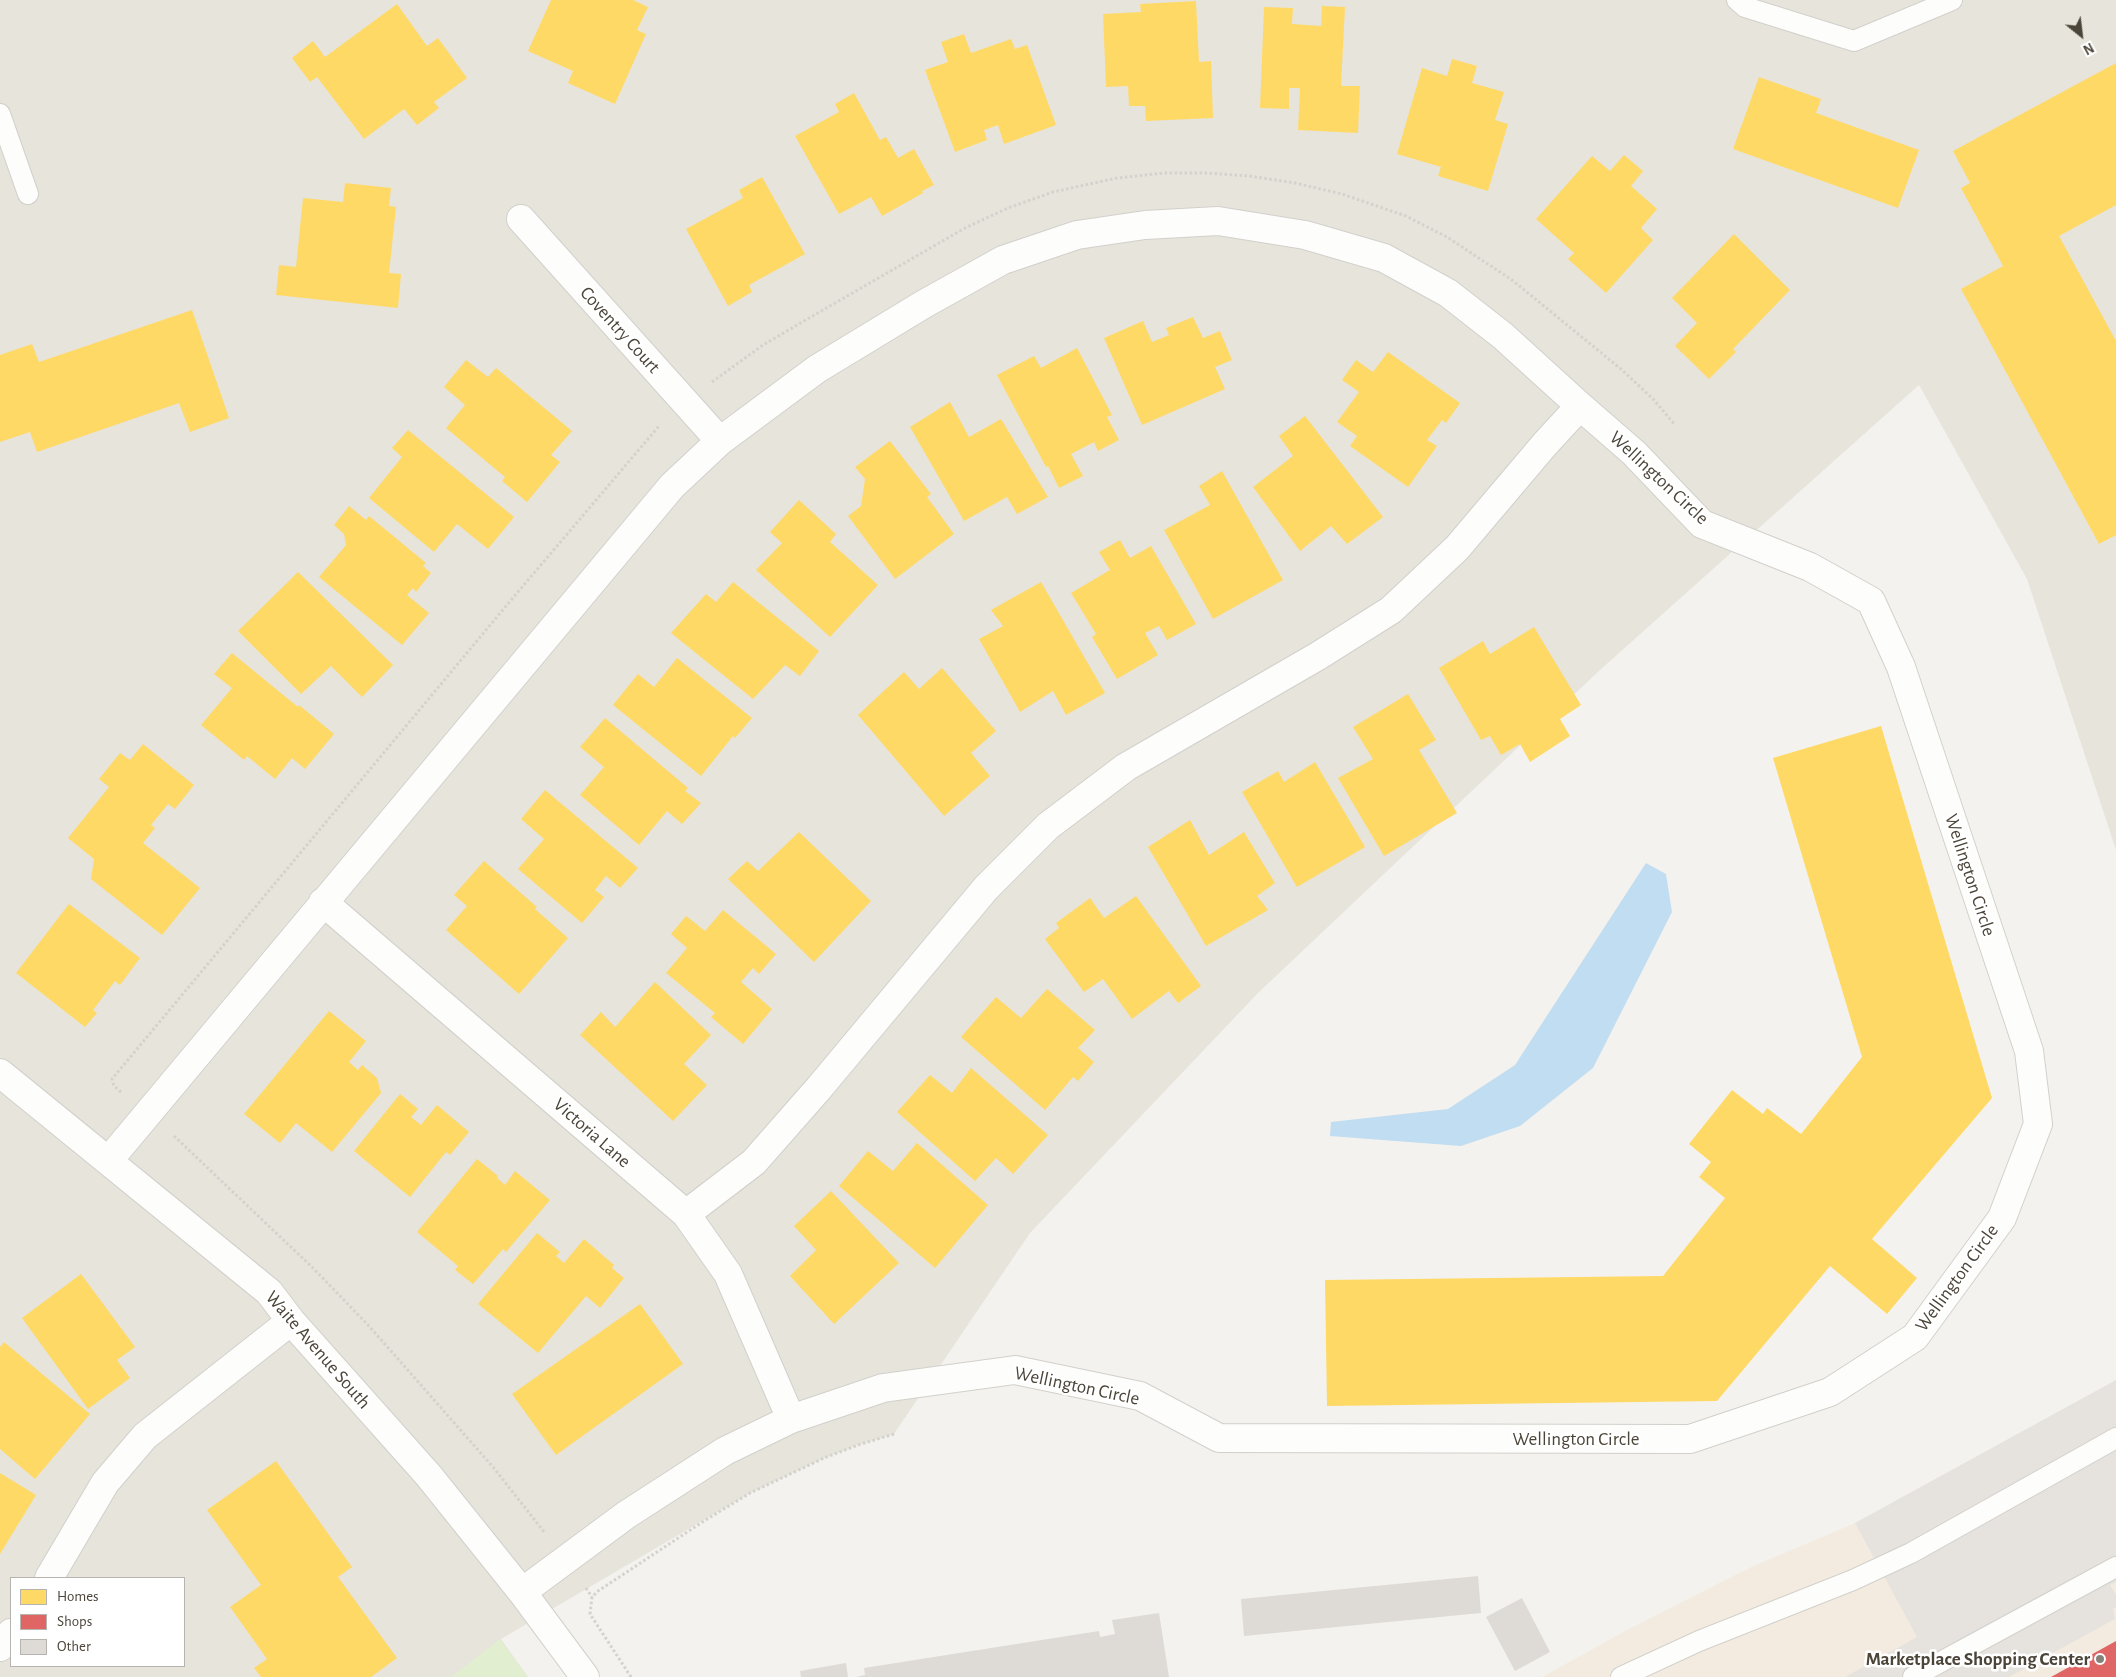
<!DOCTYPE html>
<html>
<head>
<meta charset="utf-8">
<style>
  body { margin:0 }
  #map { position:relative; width:2116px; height:1677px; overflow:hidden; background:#f4f2ee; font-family:"Alegreya Sans",sans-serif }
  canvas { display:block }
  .legend { position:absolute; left:10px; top:1577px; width:175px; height:90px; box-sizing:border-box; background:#fff; border:1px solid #b7b4b0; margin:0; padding:6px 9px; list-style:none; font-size:15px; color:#4b4439 }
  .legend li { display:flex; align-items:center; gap:10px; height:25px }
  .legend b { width:25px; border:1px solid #b7b4b0 }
  .north { position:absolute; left:2056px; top:10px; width:50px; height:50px; -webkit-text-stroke:4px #fff; paint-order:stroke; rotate:151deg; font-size:14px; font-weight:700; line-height:20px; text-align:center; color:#4b4439 }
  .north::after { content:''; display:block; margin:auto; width:18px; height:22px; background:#4b4439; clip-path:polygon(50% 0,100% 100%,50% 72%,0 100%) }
</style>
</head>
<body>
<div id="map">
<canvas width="2116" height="1677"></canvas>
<ul class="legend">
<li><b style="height:14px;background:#ffd966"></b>Homes</li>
<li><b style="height:14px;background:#e06666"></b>Shops</li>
<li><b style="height:14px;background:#dedbd6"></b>Other</li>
</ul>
<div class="north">N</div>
</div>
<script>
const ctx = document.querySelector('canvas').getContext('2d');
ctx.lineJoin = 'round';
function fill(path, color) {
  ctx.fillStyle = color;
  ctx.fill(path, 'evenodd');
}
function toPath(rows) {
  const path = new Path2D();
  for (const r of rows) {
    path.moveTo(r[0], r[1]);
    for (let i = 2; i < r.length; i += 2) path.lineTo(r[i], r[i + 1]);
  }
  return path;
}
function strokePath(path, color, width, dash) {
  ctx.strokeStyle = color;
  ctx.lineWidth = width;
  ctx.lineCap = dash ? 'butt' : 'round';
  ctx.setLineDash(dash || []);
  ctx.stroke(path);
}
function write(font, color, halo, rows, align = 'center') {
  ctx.font = font + ' "Alegreya Sans",sans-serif';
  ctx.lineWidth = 5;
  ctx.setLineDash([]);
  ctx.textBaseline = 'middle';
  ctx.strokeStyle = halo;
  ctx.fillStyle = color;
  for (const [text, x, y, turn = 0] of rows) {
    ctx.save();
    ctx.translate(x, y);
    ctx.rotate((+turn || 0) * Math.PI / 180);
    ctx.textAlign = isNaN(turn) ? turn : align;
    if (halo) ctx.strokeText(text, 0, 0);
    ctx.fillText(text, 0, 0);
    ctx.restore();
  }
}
fill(toPath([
  [0,0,2116,0,2116,850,2027,579,1919,385,1600,670,1258,993,1030,1233,894,1434,858,1445,824,1458,750,1493,501,1639,528,1677,0,1677],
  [11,1578,184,1578,184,1666,11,1666]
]), '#e7e4dc');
fill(toPath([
  [2116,1380,2116,1677,1542,1677,1629,1629,1749,1568,1855,1523]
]), '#f3ebdf');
fill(toPath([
  [500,1639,528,1677,451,1677]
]), '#e1eecf');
fill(toPath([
  [2116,1380,2116,1582,2110,1585,2116,1595,2116,1608,2113,1608,2115,1619,2009,1677,1845,1677,1917,1637,1855,1523]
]), '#e6e3df');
fill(toPath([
  [1646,863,1666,874,1672,912,1593,1068,1520,1126,1461,1146,1330,1136,1331,1122,1448,1109,1515,1065]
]), '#c0ddf1');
fill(toPath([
  [551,0,633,0,648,7,637,30,646,34,615,104,568,83,573,71,528,51],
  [1196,1,1199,62,1211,61,1213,118,1146,121,1145,106,1129,106,1128,86,1106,87,1103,14,1141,12,1140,4],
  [397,4,427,46,438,38,467,78,434,102,439,108,417,125,404,109,364,139,317,77,310,82,292,58,313,41,325,57],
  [1322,6,1345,7,1341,86,1360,86,1358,133,1298,130,1300,88,1289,88,1289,109,1260,108,1264,7,1293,8,1292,24,1321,26],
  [964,34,971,53,1011,39,1015,49,1027,45,1056,125,1004,144,998,125,984,130,987,140,955,152,925,70,948,62,941,42],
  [1452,59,1477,66,1472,83,1504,92,1495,120,1508,124,1488,191,1438,176,1441,167,1397,154,1422,68,1447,76],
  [2116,63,2116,205,2059,236,2116,341,2116,535,2099,544,1961,289,2003,266,1961,188,1970,183,1953,151],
  [1759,77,1821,99,1816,113,1919,150,1898,208,1733,149],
  [854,93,880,140,886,137,898,158,914,149,934,185,922,191,923,193,882,216,871,197,839,214,795,136,839,112,835,104],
  [1624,155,1643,171,1631,186,1657,209,1641,228,1653,240,1606,293,1568,259,1574,253,1536,219,1592,156,1610,171],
  [762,177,805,254,749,285,752,292,728,306,686,229,743,198,739,190],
  [345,183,391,188,389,206,396,207,389,273,401,274,398,308,276,295,279,265,296,267,303,198,343,202],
  [1734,234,1790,290,1733,349,1736,352,1709,379,1675,346,1697,323,1672,298],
  [192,310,229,418,190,432,179,403,37,452,30,432,0,442,0,355,32,344,39,362],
  [1193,317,1203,338,1220,331,1232,360,1215,367,1225,389,1142,425,1104,338,1143,321,1152,342,1169,335,1166,328],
  [1077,348,1112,415,1107,417,1119,440,1098,451,1094,442,1071,454,1083,476,1059,488,1048,466,1046,467,997,375,1034,356,1041,368],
  [1388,352,1460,403,1446,423,1442,420,1427,440,1437,446,1408,487,1350,446,1357,436,1337,422,1359,392,1342,380,1356,360,1373,372],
  [466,360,488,377,496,368,572,431,551,455,560,462,527,502,502,481,505,477,446,428,465,405,444,387],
  [950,402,969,437,1001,419,1048,497,1017,514,1007,497,964,521,910,427],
  [1305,416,1383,517,1347,544,1331,526,1300,551,1253,487,1293,456,1279,436],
  [408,430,514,517,488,549,457,524,434,552,369,498,402,457,392,448],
  [890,441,931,494,927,497,954,534,895,579,848,516,861,506,865,479,855,467],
  [1222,471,1283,580,1213,619,1164,530,1210,505,1199,486],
  [799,500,836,534,830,542,878,585,830,637,756,570,782,543,770,532],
  [349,506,366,520,369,516,426,563,423,566,431,573,416,592,413,588,407,595,429,613,402,645,319,577,346,545,344,534,334,525],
  [1120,540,1130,558,1151,546,1196,624,1167,640,1159,626,1145,633,1158,655,1117,679,1092,637,1096,634,1071,593,1110,570,1099,552],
  [298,572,393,665,362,697,331,666,301,694,238,631],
  [733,582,819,651,800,676,785,665,753,699,671,633,706,594,716,602],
  [1041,582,1105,693,1066,715,1053,691,1020,712,979,639,1003,626,991,610],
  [1534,627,1581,705,1560,719,1570,736,1530,762,1520,744,1501,755,1490,736,1481,740,1439,668,1483,641,1490,654],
  [232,653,298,707,299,705,334,734,305,769,292,758,275,779,247,756,244,760,201,725,232,688,214,674],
  [677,658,752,718,735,738,733,736,701,776,613,705,638,674,654,687],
  [942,668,996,731,971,753,990,776,944,816,858,715,904,672,919,689],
  [1408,694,1436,740,1419,750,1457,813,1384,856,1338,778,1373,759,1353,727],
  [605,718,688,788,685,791,701,803,682,824,667,811,639,845,580,795,604,767,580,747],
  [1881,726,1992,1098,1872,1239,1917,1278,1887,1314,1830,1266,1717,1401,1327,1406,1325,1280,1663,1276,1725,1198,1699,1177,1711,1162,1689,1144,1732,1090,1763,1114,1767,1108,1801,1134,1862,1057,1773,758],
  [143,744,194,785,175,809,168,804,151,825,155,828,143,843,200,888,162,935,91,879,94,859,68,838,109,787,99,779,120,753,130,760],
  [1315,762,1365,847,1297,887,1242,792,1278,771,1284,782],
  [545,790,638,868,620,888,606,876,595,890,604,897,582,923,518,869,544,839,521,819],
  [1190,820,1209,855,1244,832,1275,883,1257,896,1268,910,1206,946,1148,847],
  [799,832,871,901,814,962,728,879,747,861,758,871],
  [484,861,537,907,535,909,568,938,519,994,446,930,467,906,454,895],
  [1136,896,1201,986,1178,1003,1169,991,1132,1019,1103,979,1084,992,1045,939,1059,928,1056,923,1090,898,1104,918],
  [69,904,140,958,120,985,115,981,93,1010,97,1013,85,1027,16,973],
  [723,910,776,954,759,974,753,968,741,982,772,1009,743,1044,711,1017,715,1013,666,973,687,948,671,934,686,916,705,931],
  [655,982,711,1035,684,1064,707,1085,673,1121,580,1035,601,1012,615,1027],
  [1047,989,1095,1030,1078,1048,1094,1062,1078,1081,1073,1077,1045,1110,961,1037,996,997,1021,1018],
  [329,1011,366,1041,349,1062,358,1070,362,1065,377,1078,381,1093,332,1152,296,1123,280,1143,244,1114],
  [971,1068,1048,1135,1013,1174,996,1158,975,1181,897,1112,930,1075,952,1093],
  [400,1094,418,1109,411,1117,421,1125,437,1105,469,1132,450,1155,446,1152,410,1197,354,1151],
  [917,1143,988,1205,935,1268,839,1186,868,1151,893,1171],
  [477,1159,498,1176,497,1178,505,1185,515,1171,550,1200,506,1252,503,1249,473,1284,455,1270,458,1266,417,1232],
  [831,1191,899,1263,834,1324,790,1276,816,1250,794,1226],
  [537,1233,560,1252,556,1256,564,1263,584,1239,614,1265,612,1268,624,1278,600,1308,586,1296,538,1353,478,1304],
  [81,1274,135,1347,117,1360,130,1378,88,1409,22,1318],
  [640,1304,683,1364,556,1455,512,1394],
  [4,1342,90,1414,35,1479,0,1449,0,1347],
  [276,1461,352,1567,338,1577,397,1658,371,1677,261,1677,254,1668,267,1659,230,1607,261,1585,207,1510],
  [0,1473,36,1495,0,1554]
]), '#ffd966');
fill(toPath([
  [2116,1641,2116,1677,2051,1677]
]), '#e06666');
fill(toPath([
  [1478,1576,1481,1613,1244,1636,1241,1599],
  [1522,1598,1550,1652,1515,1671,1486,1617],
  [1159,1613,1169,1677,856,1677,865,1675,864,1668,1099,1631,1100,1637,1115,1634,1112,1620],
  [846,1663,848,1677,801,1677,800,1671]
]), '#dedbd6');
const service = toPath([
  [1737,0,1745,7,1854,41,1952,0],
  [0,114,28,194],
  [1621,1677,1699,1641,1853,1580,1911,1553,2116,1438],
  [1913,1677,2116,1567]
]);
const minor = toPath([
  [521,219,720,441],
  [323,902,686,1214,728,1274,791,1419],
  [0,1073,269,1292,291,1321,429,1476,522,1592,585,1677],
  [109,1160,672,486,720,441,817,369,924,304,1003,260,1077,235,1145,225,1218,221,1305,235,1384,258,1448,293,1503,336,1580,406,1545,444,1457,548,1391,610,1318,656,1126,767,1048,826,986,888,819,1088,754,1162,686,1214],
  [49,1578,105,1483,145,1436,291,1321],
  [522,1592,626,1515,725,1451,791,1419,883,1388,1015,1370,1140,1396,1219,1438,1690,1439,1830,1392,1915,1337,2002,1218,2038,1124,2029,1051,1901,667,1871,601,1810,567,1702,524,1634,453,1580,406],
  [0,1647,11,1633]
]);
strokePath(service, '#d2d0cb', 22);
strokePath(minor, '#d2d0cb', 30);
strokePath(toPath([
  [712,382,763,345,816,314,965,228,1008,208,1053,192,1117,178,1165,173,1206,173,1249,176,1295,183,1342,194,1406,216,1447,237,1512,280,1621,369,1654,400,1675,425],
  [121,1092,114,1086,112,1079,506,606,659,426],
  [174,1136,313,1268,369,1326,493,1467,545,1533],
  [586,1588,592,1597],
  [631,1677,590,1614,592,1597,598,1591,704,1521,750,1493,824,1458,858,1445,894,1434]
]), '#d3d2cc', 3, [2.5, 2.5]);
strokePath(service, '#fdfdfc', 20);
strokePath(minor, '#fdfdfc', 28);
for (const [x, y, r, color] of [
  [2100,1659,5,"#868178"]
]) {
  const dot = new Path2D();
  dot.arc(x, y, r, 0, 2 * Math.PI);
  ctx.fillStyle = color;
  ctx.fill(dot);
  strokePath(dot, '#fff', 2);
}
write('19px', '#4b4439', '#fff', [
  ["Coventry Court",620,330,48],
  ["Wellington Circle",1659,478,43],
  ["Wellington Circle",1970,875,72],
  ["Victoria Lane",592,1133,41],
  ["Wellington Circle",1957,1278,-54],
  ["Waite Avenue South",318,1350,49],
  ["Wellington Circle",1077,1386,12],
  ["Wellington Circle",1576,1439]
]);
write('bold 19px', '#4b4439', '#fff', [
  ["Marketplace Shopping Center",2090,1659]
], 'right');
</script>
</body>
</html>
